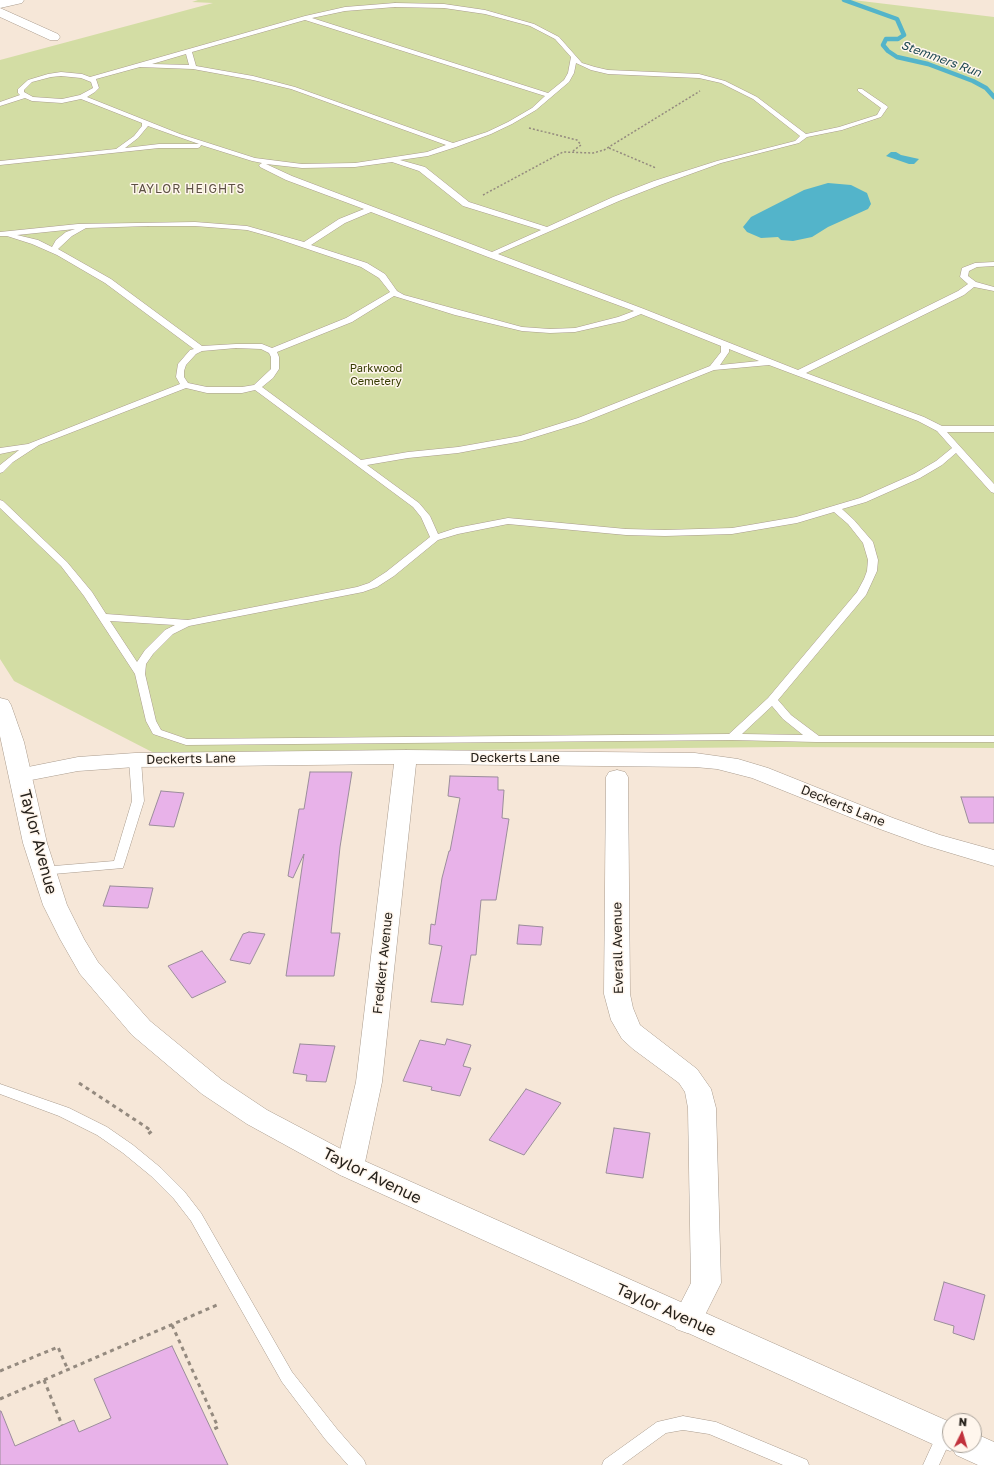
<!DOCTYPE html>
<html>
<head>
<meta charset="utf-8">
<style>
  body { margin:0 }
  #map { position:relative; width:994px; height:1465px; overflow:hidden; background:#f6e7d8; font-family:"Golos Text",sans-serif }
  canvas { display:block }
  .north { position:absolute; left:942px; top:1413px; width:40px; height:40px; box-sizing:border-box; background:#fff6ed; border:1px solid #a8a199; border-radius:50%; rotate:5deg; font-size:11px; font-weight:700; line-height:16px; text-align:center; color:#26211b }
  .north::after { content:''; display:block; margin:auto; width:14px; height:18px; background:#c1313c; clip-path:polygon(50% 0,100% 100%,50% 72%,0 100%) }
</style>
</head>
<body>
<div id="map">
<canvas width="994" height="1465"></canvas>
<div class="north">N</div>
</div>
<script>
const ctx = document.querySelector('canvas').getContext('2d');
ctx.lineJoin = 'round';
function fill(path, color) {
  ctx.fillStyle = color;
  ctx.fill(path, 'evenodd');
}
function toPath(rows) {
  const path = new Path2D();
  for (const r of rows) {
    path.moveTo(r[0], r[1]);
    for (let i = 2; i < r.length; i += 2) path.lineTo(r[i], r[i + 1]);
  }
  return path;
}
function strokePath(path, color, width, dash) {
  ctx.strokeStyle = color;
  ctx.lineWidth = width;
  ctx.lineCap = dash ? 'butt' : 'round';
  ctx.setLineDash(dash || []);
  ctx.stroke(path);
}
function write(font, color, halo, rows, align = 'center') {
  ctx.font = font + ' "Golos Text",sans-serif';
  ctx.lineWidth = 3;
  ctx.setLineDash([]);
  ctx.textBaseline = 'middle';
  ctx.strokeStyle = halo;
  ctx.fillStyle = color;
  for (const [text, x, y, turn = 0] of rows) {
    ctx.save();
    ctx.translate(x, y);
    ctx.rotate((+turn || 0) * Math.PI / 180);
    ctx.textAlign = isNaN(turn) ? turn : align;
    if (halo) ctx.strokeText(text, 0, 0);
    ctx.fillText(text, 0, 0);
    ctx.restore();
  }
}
fill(toPath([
  [198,0,853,0,994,17,994,748,783,747,154,753,14,681,0,659,0,60,213,3,192,2]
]), '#d3dda4');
fill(toPath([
  [891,152,896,152,901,155,919,159,914,164,909,164,886,156],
  [828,183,851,185,867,193,871,204,868,209,828,227,812,237,793,241,781,240,778,237,761,238,747,232,743,227,751,217,804,190]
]), '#53b4ca');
strokePath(toPath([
  [844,0,897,19,904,35,898,39,886,39,883,45,888,51,897,57,928,64,973,81,986,88,994,97]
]), '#53b4ca', 4.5);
const building = toPath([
  [310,772,352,772,340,847,331,933,340,933,334,976,286,976,304,854,293,878,288,876,299,809,304,809,310,772],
  [450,776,498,777,498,790,504,790,502,818,509,819,496,900,481,900,476,955,471,955,463,1005,431,1002,442,946,429,944,431,924,435,925,442,878,449,851,450,851,460,798,448,796,450,776],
  [161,791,184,793,174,827,149,825,161,791],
  [961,797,994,797,994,823,969,823,961,797],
  [110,886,153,888,148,908,103,906,110,886],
  [519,925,543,927,541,945,517,944,519,925],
  [249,932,265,934,250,964,230,960,243,934,249,932],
  [202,951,226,982,192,998,168,966,202,951],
  [447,1039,471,1045,463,1066,471,1068,460,1096,431,1090,432,1087,403,1081,420,1040,445,1045,447,1039],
  [300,1044,335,1046,326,1082,306,1081,307,1075,293,1073,300,1044],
  [526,1089,561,1103,524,1155,489,1140,526,1089],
  [614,1128,650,1133,643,1178,606,1173,614,1128],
  [944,1282,985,1295,974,1340,953,1333,954,1326,934,1320,944,1282],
  [172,1346,228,1465,0,1465,0,1411,1,1411,15,1446,74,1420,79,1432,111,1418,94,1379,172,1346]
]);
fill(building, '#e8b2e9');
strokePath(building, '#9b8d9b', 1);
const service = toPath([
  [395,3,444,4,485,10,534,24,559,37,582,63,595,67,608,70,699,74,725,81,757,97,806,134,839,127,877,115,881,108,858,91,858,89,862,89,887,106,888,107,881,117,842,130,807,137,799,143,721,163,660,185,619,201,498,254,644,309,798,370,958,291,968,284,960,277,962,268,975,263,994,262,994,266,977,267,969,271,968,276,976,282,994,287,994,291,974,287,964,295,806,373,924,417,942,426,994,426,994,432,947,432,994,484,994,493,991,492,956,453,942,465,920,478,866,502,842,509,854,520,873,542,878,560,877,571,866,595,778,700,791,715,819,736,994,736,994,742,816,742,732,740,186,745,153,734,146,721,135,674,84,596,61,566,0,508,0,500,3,501,67,562,92,592,106,614,188,620,357,587,369,583,386,572,430,537,421,517,413,507,255,390,242,393,207,393,186,388,39,445,13,462,3,472,0,473,0,465,19,450,0,454,0,448,28,444,180,384,176,377,178,364,190,350,194,349,105,283,57,255,32,244,7,236,0,236,0,232,78,224,195,222,247,226,304,242,339,219,364,209,286,180,260,167,259,165,262,163,252,161,201,145,200,147,198,148,159,148,0,165,0,161,116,149,134,136,142,126,142,123,81,99,62,103,32,101,25,98,0,106,0,102,20,95,18,93,18,89,28,80,48,74,61,72,82,74,90,77,305,16,345,7,395,3],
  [395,7,444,8,485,14,530,26,555,39,571,57,568,73,564,80,548,93,312,18,345,11,395,7],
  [305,20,545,96,532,108,508,122,487,132,453,143,295,87,253,76,196,66,192,52,305,20],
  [186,54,189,65,152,64,186,54],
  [576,63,591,70,608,74,699,78,721,83,753,99,800,136,795,141,717,161,654,181,613,197,547,227,469,202,425,167,400,160,428,156,456,147,491,134,512,124,536,110,569,82,574,73,576,63],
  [140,67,193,69,253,80,291,89,446,145,427,152,355,163,302,164,255,158,180,134,87,97,95,92,99,88,96,79,140,67],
  [61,76,81,78,91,82,93,88,80,95,62,99,33,97,24,92,24,90,32,82,51,77,61,76],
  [148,126,176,136,199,144,159,144,125,148,138,138,148,126],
  [392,162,419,171,463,206,541,230,492,252,292,176,266,164,302,168,355,167,392,162],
  [371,212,488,257,634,311,618,317,575,328,550,329,522,327,404,295,397,291,385,274,367,263,311,245,345,223,371,212],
  [148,226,195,226,247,230,272,237,361,267,379,278,390,292,346,318,272,348,262,344,236,344,202,346,111,279,58,249,72,236,86,228,148,226],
  [75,229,66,232,56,240,52,247,38,240,17,235,75,229],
  [394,296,455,315,522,331,550,333,575,332,624,321,641,314,721,346,721,352,710,366,578,418,520,436,458,447,408,452,361,460,262,387,273,378,279,369,279,357,277,352,352,322,394,296],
  [236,348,261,349,269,353,271,357,271,369,254,385,242,387,207,387,188,383,184,377,184,371,186,365,196,354,202,351,236,348],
  [729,349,759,361,720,365,729,352,729,349],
  [769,365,918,421,937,431,952,448,936,461,914,474,860,498,796,517,732,528,665,530,626,529,508,518,456,528,438,534,430,516,419,503,367,465,408,458,458,453,522,441,584,422,714,370,769,365],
  [834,512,848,524,863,543,868,560,867,571,864,579,857,592,768,698,729,734,187,739,161,730,156,721,145,674,146,664,153,654,173,634,189,626,363,592,377,587,394,576,438,540,458,534,508,524,626,535,665,536,732,534,797,523,834,512],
  [110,621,175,625,165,630,145,650,137,662,110,621],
  [772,706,783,719,803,735,742,734,772,706],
  [135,756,139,758,141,760,144,801,123,868,42,875,38,874,36,871,38,868,42,867,114,861,132,801,129,760,131,758,135,756],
  [0,1084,69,1108,107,1127,133,1145,161,1168,184,1191,201,1213,292,1372,337,1429,364,1460,366,1465,348,1465,325,1439,282,1382,191,1221,174,1199,151,1176,123,1153,97,1135,59,1116,0,1094,0,1084],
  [683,1416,716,1422,807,1460,809,1465,783,1465,709,1434,683,1430,666,1433,622,1465,602,1465,604,1460,657,1422,683,1416],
  [945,1428,950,1430,950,1441,939,1465,923,1465,939,1430,945,1428]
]);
const minor = toPath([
  [0,0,24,0,22,3,0,8,0,0],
  [0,8,58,34,60,37,58,40,50,40,0,17,0,8],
  [406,750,695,753,738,759,768,768,893,818,940,835,994,850,994,866,924,845,877,828,752,778,717,769,695,767,416,764,382,1082,364,1167,360,1175,350,1178,340,1175,336,1167,356,1082,394,764,135,767,78,771,21,782,13,780,10,775,13,770,78,757,135,753,406,750],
  [617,770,625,772,628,777,630,994,633,1008,640,1025,697,1069,711,1089,716,1108,721,1283,698,1329,687,1333,676,1329,672,1320,691,1283,688,1108,685,1092,679,1083,633,1049,622,1039,611,1020,604,994,606,777,609,772,617,770]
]);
const secondary = toPath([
  [0,698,8,700,11,705,24,742,47,843,67,905,84,939,98,962,150,1021,222,1080,267,1110,360,1159,950,1422,950,1445,974,1445,974,1433,994,1442,994,1465,978,1465,956,1455,953,1450,950,1451,939,1447,340,1175,247,1124,202,1094,132,1035,80,974,60,939,43,905,23,843,0,736,0,698]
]);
strokePath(service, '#aa9c8e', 1);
strokePath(minor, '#aa9c8e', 1);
strokePath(secondary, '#aa9c8e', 1);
strokePath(toPath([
  [529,128,577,140,581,145,573,151],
  [609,148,656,168],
  [483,195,563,152,593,153,604,150,700,91]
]), '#948a7f', 1.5, [2, 2]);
strokePath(toPath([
  [79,1083,152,1131,147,1135],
  [172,1325,218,1427,212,1430],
  [0,1371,58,1347,68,1370],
  [44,1380,62,1425],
  [0,1399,217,1305]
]), '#948a7f', 3, [4, 4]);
fill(service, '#fff');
fill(minor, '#fff');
fill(secondary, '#fff');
write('11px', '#353b01', '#fff6ed', [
  ["Parkwood",376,369],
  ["Cemetery",376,382]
]);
write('italic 12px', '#1d4852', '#fff6ed', [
  ["Stemmers Run",941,59,20]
]);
ctx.letterSpacing = '1px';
write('12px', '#5c5043', '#fff6ed', [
  ["TAYLOR HEIGHTS",188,189]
]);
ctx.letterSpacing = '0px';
write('13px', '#26211b', '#fff6ed', [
  ["Deckerts Lane",515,758],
  ["Deckerts Lane",191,759,-1],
  ["Deckerts Lane",843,806,22],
  ["Everall Avenue",618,948,-91],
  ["Fredkert Avenue",383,963,-84]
]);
write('16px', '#26211b', '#fff6ed', [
  ["Taylor Avenue",38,842,75],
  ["Taylor Avenue",372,1176,26],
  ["Taylor Avenue",666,1310,24]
]);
</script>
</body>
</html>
